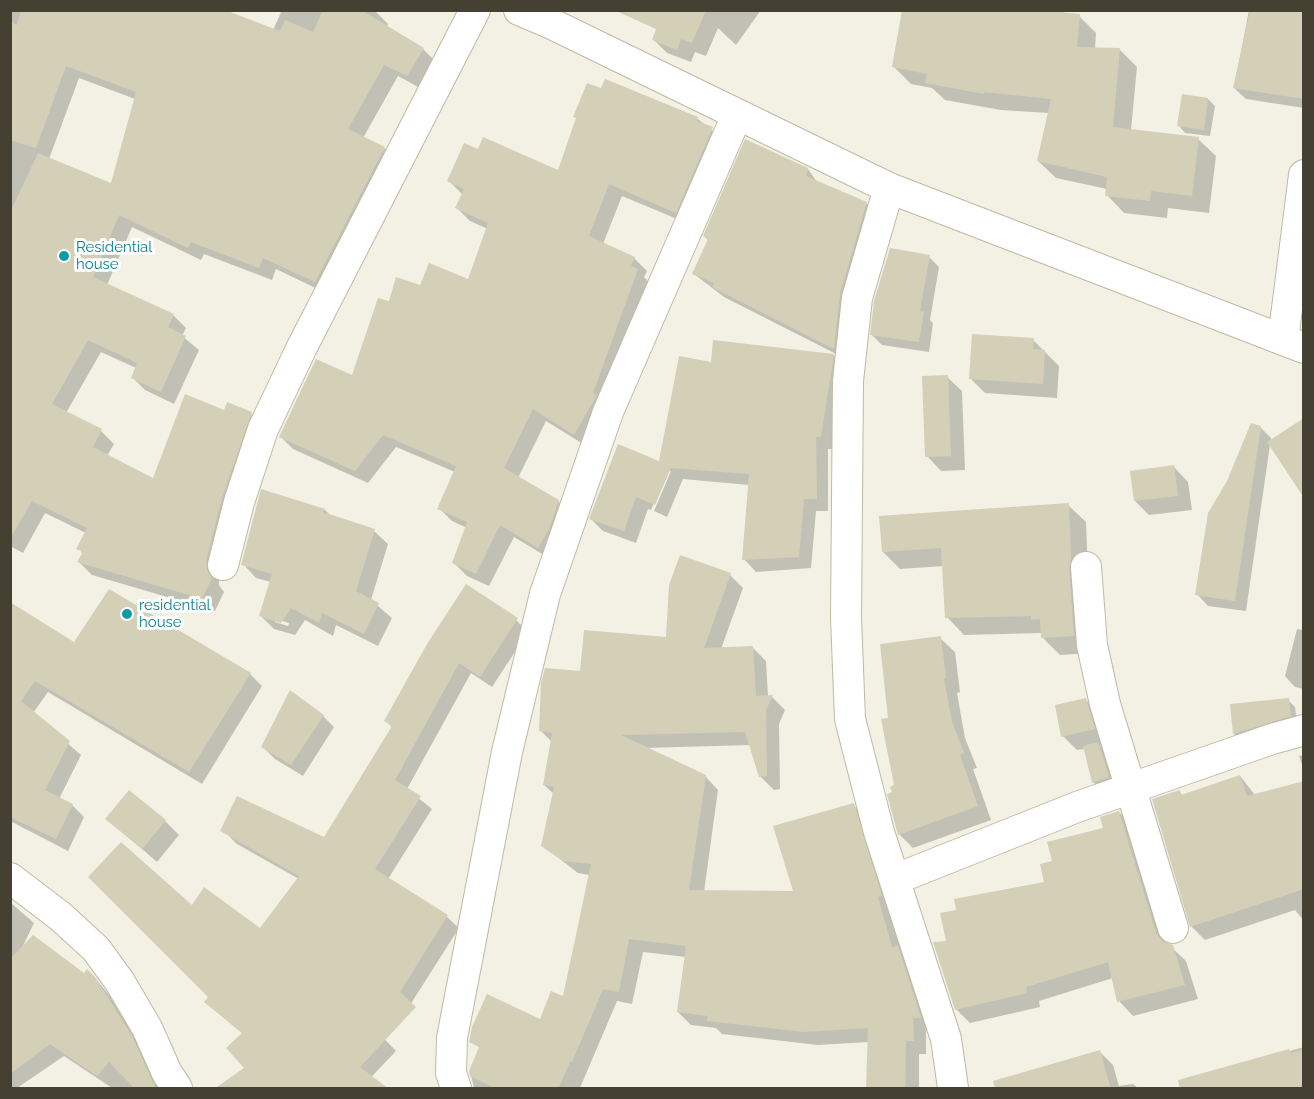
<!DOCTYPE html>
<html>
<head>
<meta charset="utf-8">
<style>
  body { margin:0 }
  #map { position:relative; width:1314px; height:1099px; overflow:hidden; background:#f2f1e3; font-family:Raleway,sans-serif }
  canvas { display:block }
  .frame { position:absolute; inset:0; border:12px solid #444133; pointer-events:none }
</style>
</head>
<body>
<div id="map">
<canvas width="1314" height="1099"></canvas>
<div class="frame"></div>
</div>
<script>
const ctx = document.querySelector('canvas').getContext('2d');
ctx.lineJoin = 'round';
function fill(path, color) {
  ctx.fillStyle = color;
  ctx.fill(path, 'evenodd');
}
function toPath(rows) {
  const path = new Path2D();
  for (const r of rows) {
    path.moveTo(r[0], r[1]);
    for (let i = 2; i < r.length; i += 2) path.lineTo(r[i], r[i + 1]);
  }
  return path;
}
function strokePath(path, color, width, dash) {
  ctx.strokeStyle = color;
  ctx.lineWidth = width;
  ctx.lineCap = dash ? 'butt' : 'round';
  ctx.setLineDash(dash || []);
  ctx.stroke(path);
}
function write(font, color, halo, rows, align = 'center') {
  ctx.font = font + ' Raleway,sans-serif';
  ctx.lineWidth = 6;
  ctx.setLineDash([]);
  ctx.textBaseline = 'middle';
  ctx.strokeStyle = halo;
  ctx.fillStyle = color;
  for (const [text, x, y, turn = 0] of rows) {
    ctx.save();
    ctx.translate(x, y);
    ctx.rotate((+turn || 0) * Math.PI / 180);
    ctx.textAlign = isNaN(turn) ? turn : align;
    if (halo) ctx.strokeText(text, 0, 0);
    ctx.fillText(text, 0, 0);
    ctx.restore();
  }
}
fill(toPath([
  [10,10,229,10,234,16,273,30,282,10,375,11,388,24,387,27,423,49,436,62,420,88,398,76,363,138,384,148,397,161,328,294,276,269,272,280,204,254,201,260,132,227,107,285,173,315,186,328,182,336,199,350,174,404,145,390,132,377,136,368,101,352,66,413,101,431,114,444,107,456,153,480,224,412,251,414,264,427,219,575,219,585,224,592,215,611,92,575,79,562,83,554,78,548,86,533,45,513,23,553,10,546],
  [79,78,135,99,112,185,49,159],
  [647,10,761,10,736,45,718,28,706,56,695,52,691,62,667,53,654,40,663,15],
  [1005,10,1061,10,1065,14,1079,16,1096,33,1095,49,1120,50,1137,67,1131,130,1198,139,1216,156,1209,213,1168,208,1167,218,1124,213,1107,195,1107,189,1056,178,1038,161,1049,113,1001,110,945,100,932,88,911,84,893,66],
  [1249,10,1304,10,1304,108,1246,99,1234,88],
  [1208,99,1215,106,1210,136,1185,133,1179,126],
  [698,119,725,141,689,224,622,196,603,244,634,258,647,271,644,277,650,283,588,447,546,421,518,478,558,501,571,514,552,560,514,537,489,586,467,576,454,563,467,528,452,521,439,508,455,472,396,447,368,483,293,449,280,436,353,377,390,303,421,287,469,281,488,229,470,221,457,208,462,194,449,181,478,151,559,172],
  [808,169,817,182,866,203,877,214,844,358,724,297,694,274,709,241,705,237],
  [929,257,939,267,930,320,933,323,929,352,882,345,872,335],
  [1033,340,1059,366,1057,398,985,393,971,379],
  [833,355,845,367,833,449,828,449,828,511,816,511,811,568,756,572,744,559,749,485,683,479,667,517,654,511,671,471,667,471,651,510,648,509,636,543,603,531,591,519,660,463,712,363],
  [947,377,962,391,965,470,941,471,927,456],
  [1260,427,1271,438,1246,611,1208,606,1197,594],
  [1174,467,1188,482,1192,510,1149,515,1135,501],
  [262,491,325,510,331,516,374,531,388,544,371,600,392,618,378,646,336,625,333,636,305,620,295,635,274,629,261,616,271,582,256,578,243,564],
  [275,619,289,623,288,626,275,622],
  [1068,505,1086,522,1091,653,1060,655,1043,638,1042,633,964,635,947,617,944,566,900,569,883,552],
  [730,575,743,588,721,649,753,648,766,661,768,697,772,697,785,710,779,724,780,789,774,790,760,776,751,745,644,748,705,776,718,790,704,892,795,893,853,805,867,818,902,952,911,961,933,1030,926,1031,926,1054,919,1054,919,1088,868,1088,869,1042,818,1045,722,1034,716,1028,691,1025,678,1012,686,957,643,952,632,1004,617,1001,580,1088,474,1088,470,1071,482,1051,471,1039,540,1021,564,998,590,875,578,873,543,846,554,794,544,785,552,742,541,731,582,673,668,638],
  [512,616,524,628,524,638,492,687,471,673,407,789,432,809,388,879,447,917,459,928,403,1016,330,982,396,1051,361,1088,246,1068,243,1034,206,1002,210,997,192,907,260,930,299,879,237,844,225,832,324,839,393,728,386,721],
  [1297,629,1304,630,1304,689,1295,687,1285,676],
  [10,638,74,644,250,674,262,686,202,784,48,692,33,713,81,755,59,799,72,805,84,817,68,851,10,821],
  [940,638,955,652,960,692,957,693,965,738,977,768,973,769,991,820,913,848,899,834,889,719],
  [1085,699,1100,714,1108,744,1100,745,1105,751,1115,784,1101,790,1094,783,1085,749,1077,750,1063,736],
  [1288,700,1295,707,1297,723,1241,741,1234,734,1232,705],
  [323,716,334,727,303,776,275,759,263,747],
  [1304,755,1304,771,1299,756],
  [1240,776,1255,795,1304,782,1304,921,1295,910,1205,940,1191,926,1179,792,1184,796],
  [1119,812,1133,826,1169,945,1186,961,1198,999,1133,1016,1119,1001,1113,978,1039,1001,1040,1007,970,1023,956,1009,947,942,958,911,1046,883,1054,862,1105,829],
  [107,819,165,821,179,835,157,862],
  [10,902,34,923,22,948,84,975,87,971,100,984,118,1006,144,1050,162,1088,112,1088,64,1056,17,1088,10,1088],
  [1304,1047,1304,1088,1217,1071],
  [1099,1051,1113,1065,1119,1086,1133,1084,1138,1088,1027,1088]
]), '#0003');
fill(toPath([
  [21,10,225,10,280,31,285,20,313,32,323,10,361,10,424,48,407,76,384,65,348,129,385,147,315,282,263,258,259,268,191,242,188,248,119,215,93,277,174,314,168,327,186,336,161,392,131,378,137,363,88,340,52,404,102,429,93,447,153,478,185,394,224,410,227,402,252,412,222,498,206,561,207,570,212,578,202,599,77,562,83,552,76,549,87,528,32,501,10,539,10,213,38,153,111,183,136,92,66,66,36,148,10,140,10,22,17,25],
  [614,10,706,10,692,43,681,39,677,50,652,40,656,29],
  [902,10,1038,10,1080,14,1077,47,1120,48,1113,127,1199,137,1192,196,1151,191,1150,201,1105,196,1107,177,1037,161,1051,99,984,92,984,94,925,83,927,74,892,67],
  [1250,10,1304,10,1304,99,1233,88],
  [605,79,698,117,697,121,713,127,676,213,609,184,589,236,635,257,631,266,638,269,593,393,597,395,574,435,533,409,504,468,559,500,549,529,538,548,500,525,476,574,452,563,467,522,437,509,456,466,383,435,355,471,279,437,316,359,352,375,378,298,389,301,396,277,420,285,429,263,468,279,488,223,455,208,464,189,447,181,464,143,478,149,483,137,558,170,576,118,573,117,587,83,601,88],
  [1182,94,1208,98,1204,130,1177,126],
  [745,139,808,168,806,176,867,202,840,293,834,349,712,287,714,283,692,274,708,239,703,236],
  [890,248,930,255,920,311,924,312,919,342,870,335,874,301],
  [972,334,1034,338,1033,349,1045,350,1043,384,969,379],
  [713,340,834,354,821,437,816,437,817,499,804,499,799,557,742,560,749,474,671,468,655,505,636,497,624,531,589,519,618,444,659,461,679,356,711,362],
  [948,375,951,456,925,457,922,376],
  [1304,418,1304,498,1267,442],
  [1251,423,1261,426,1235,601,1195,595,1208,513,1227,481],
  [1174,465,1178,496,1134,501,1130,471],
  [261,489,325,509,323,512,375,529,356,591,379,603,364,634,322,613,319,623,291,608,281,623,259,616,272,574,241,565],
  [1069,503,1071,559,1069,568,1074,636,1041,638,1040,619,1031,620,1031,616,945,618,941,548,882,552,879,516],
  [680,555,731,573,704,648,753,646,756,696,773,695,766,710,767,776,759,777,745,732,621,735,706,775,689,890,793,891,773,826,854,803,882,896,878,897,892,947,898,946,921,1018,913,1018,914,1041,906,1041,905,1089,866,1089,868,1028,804,1032,707,1021,708,1016,677,1012,686,946,629,939,619,992,603,989,572,1062,570,1062,558,1089,497,1089,470,1076,469,1071,479,1047,469,1042,472,1027,487,994,540,1019,551,991,563,996,591,864,563,861,541,846,554,787,543,785,552,733,539,731,541,683,545,668,580,671,584,630,666,637,669,585],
  [466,584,518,618,480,677,459,663,395,780,421,796,375,869,448,915,400,992,416,1007,360,1067,389,1089,214,1089,244,1068,226,1048,242,1033,204,1002,208,997,88,877,121,842,192,905,204,887,260,928,299,876,220,831,237,796,324,837,392,726,384,721,427,644],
  [109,589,251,673,189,772,35,681,21,701,70,741,45,790,73,804,56,839,10,817,10,602,74,642],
  [941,636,946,678,944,679,952,722,964,753,960,755,978,806,898,835,887,794,892,792,890,787,894,785,881,719,888,718,880,644],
  [290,690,324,715,291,765,261,747],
  [1086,698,1095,729,1061,737,1055,705],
  [1289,698,1291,716,1233,734,1230,704],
  [1098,742,1109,777,1092,783,1083,746],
  [1240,775,1247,796,1304,781,1304,889,1190,927,1152,799,1180,790,1181,795],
  [129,790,166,820,142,849,105,819],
  [1119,811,1156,933,1162,941,1173,945,1185,985,1117,1002,1108,962,1026,987,1027,993,955,1010,933,942,946,941,940,913,956,910,954,899,1044,882,1040,864,1052,861,1047,842,1103,828,1100,817],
  [33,935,84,973,87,969,95,977,132,1036,155,1087,154,1089,135,1089,109,1062,97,1076,50,1044,10,1074,10,959],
  [1289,1049,1291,1053,1304,1049,1304,1089,1180,1089,1178,1080],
  [1100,1050,1111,1089,995,1089,993,1081]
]), '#d4cfb7');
const street = toPath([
  [519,10,552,24,889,188,1304,348],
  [889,188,857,298,848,381,846,618,850,719,879,832,946,1039,953,1088],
  [1283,340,1304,175],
  [223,565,239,502,263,429,302,347,475,10],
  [1086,567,1092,645,1105,704,1173,928],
  [10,878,60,916,96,949,120,982,147,1028,167,1073,177,1088],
  [896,879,1077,807,1272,739,1304,730],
  [456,1088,451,1073,452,1038,507,752,545,594,608,412,737,115]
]);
strokePath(street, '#bebaa5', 32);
strokePath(street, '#fff', 30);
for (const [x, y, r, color] of [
  [64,256,6,"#0f9aa8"],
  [127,614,6,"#0f9aa8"]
]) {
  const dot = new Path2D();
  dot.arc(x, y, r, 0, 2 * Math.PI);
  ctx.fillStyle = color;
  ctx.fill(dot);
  strokePath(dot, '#fff', 2);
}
write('15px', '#0d838f', '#fff', [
  ["Residential",76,247],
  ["house",76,264],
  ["residential",139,605],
  ["house",139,622]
], 'left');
</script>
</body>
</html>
